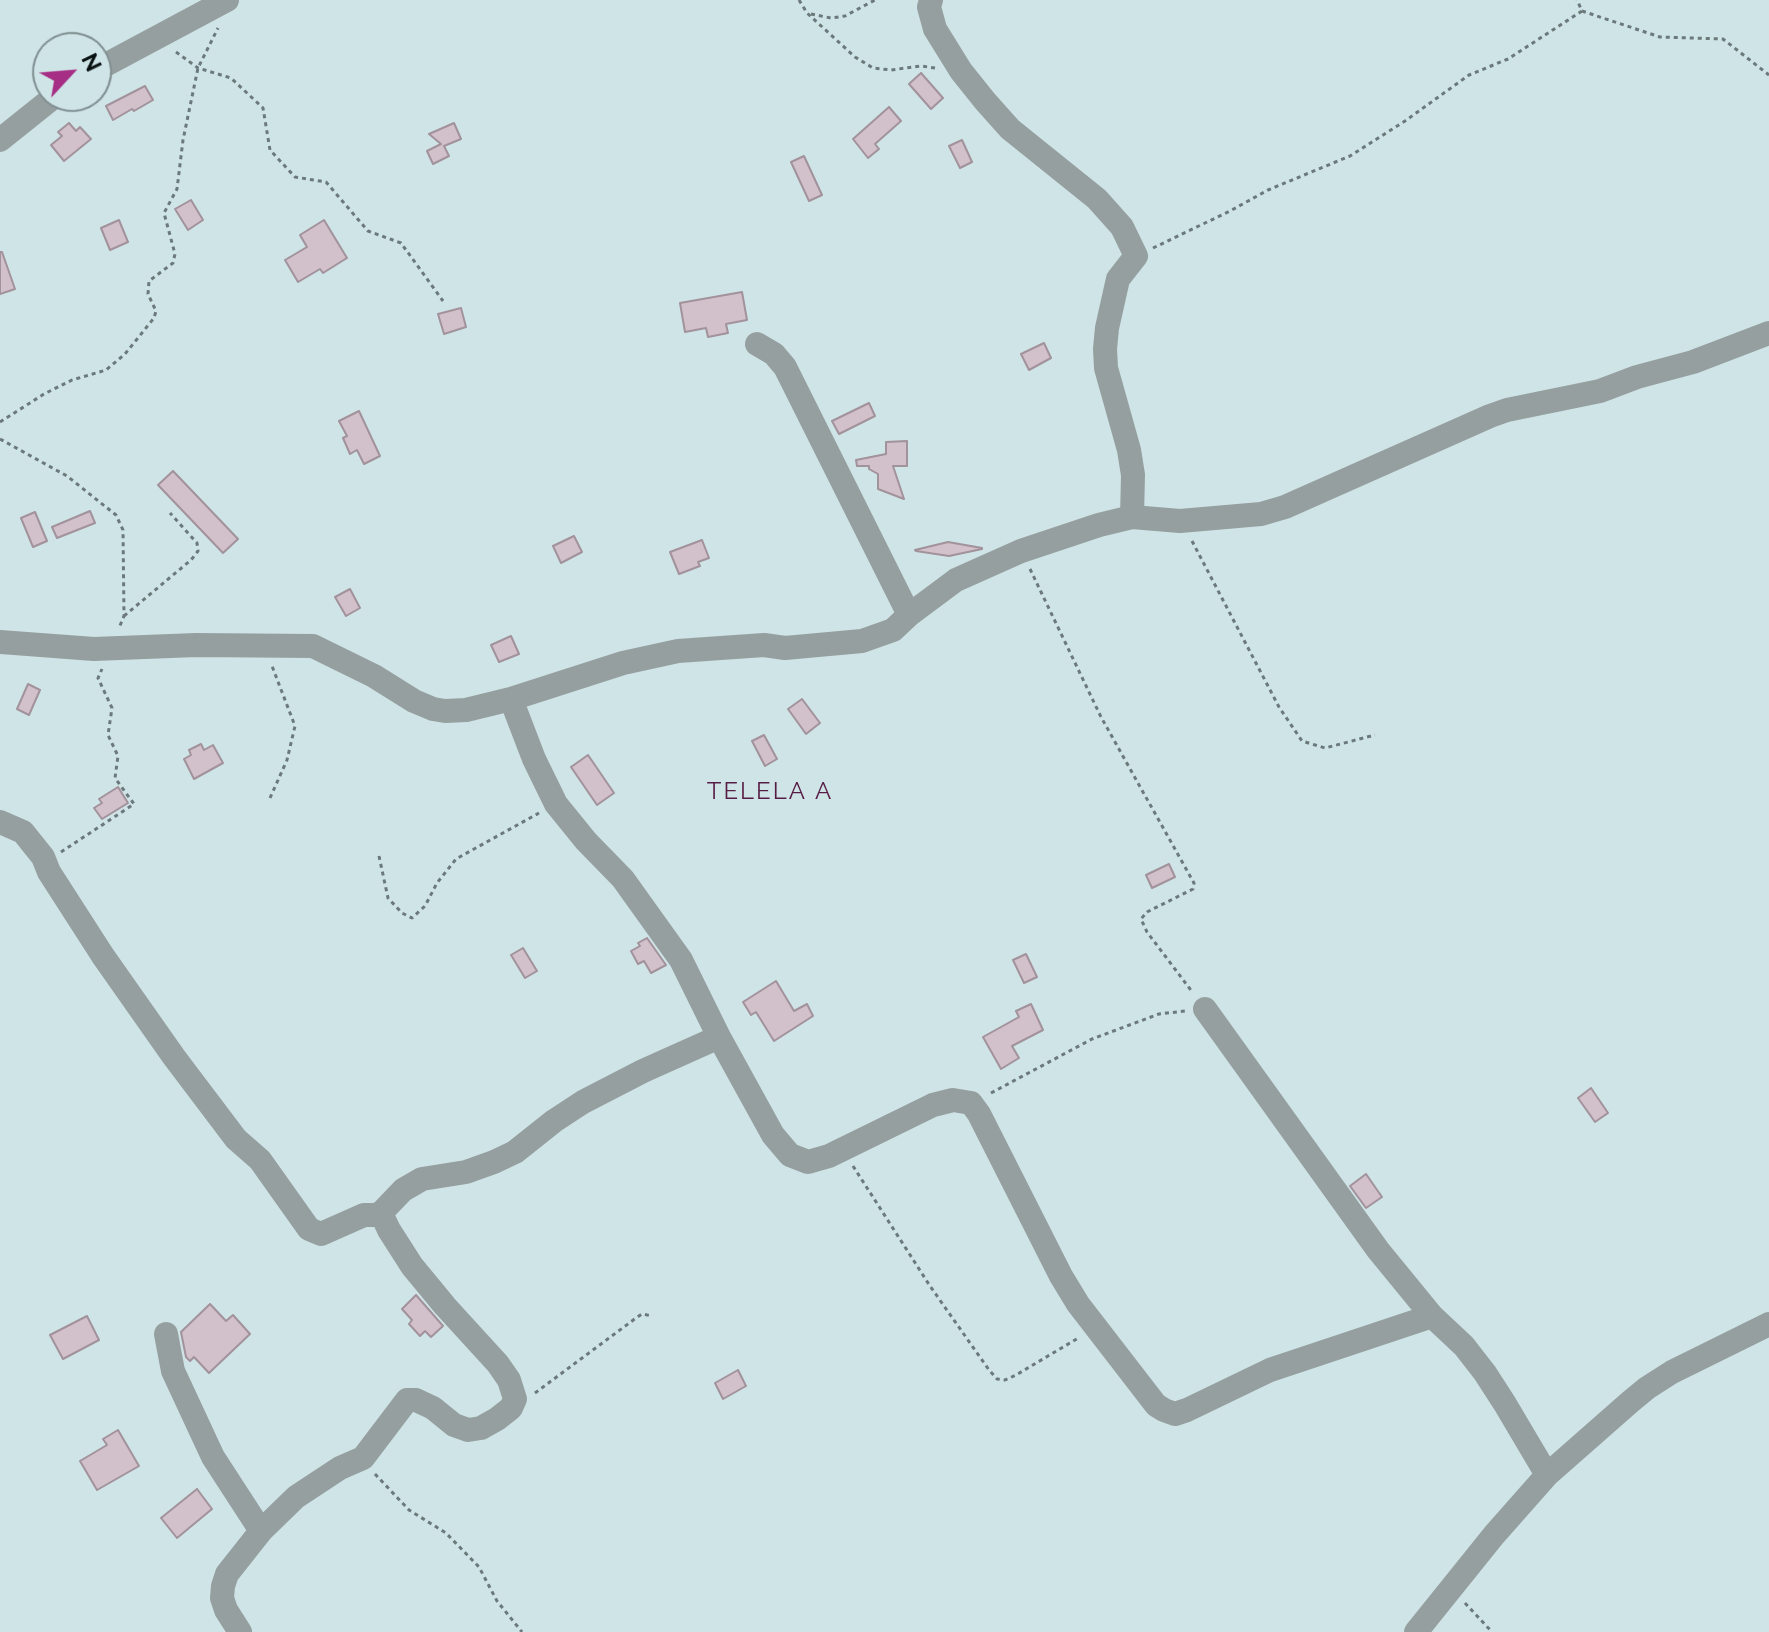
<!DOCTYPE html>
<html>
<head>
<meta charset="utf-8">
<style>
  body { margin:0 }
  #map { position:relative; width:1769px; height:1632px; overflow:hidden; background:#cfe4e7; font-family:Raleway,sans-serif }
  canvas { display:block }
  .north { position:absolute; left:32px; top:32px; width:80px; height:80px; box-sizing:border-box; background:#cfe4e7; border:2px solid #808f91; border-radius:50%; rotate:64deg; font-size:22px; font-weight:700; line-height:32px; text-align:center; color:#091011 }
  .north::after { content:''; display:block; margin:auto; width:28px; height:36px; background:#a62e84; clip-path:polygon(50% 0,100% 100%,50% 72%,0 100%) }
</style>
</head>
<body>
<div id="map">
<canvas width="1769" height="1632"></canvas>
<div class="north">N</div>
</div>
<script>
const ctx = document.querySelector('canvas').getContext('2d');
ctx.lineJoin = 'round';
function fill(path, color) {
  ctx.fillStyle = color;
  ctx.fill(path, 'evenodd');
}
function toPath(rows) {
  const path = new Path2D();
  for (const r of rows) {
    path.moveTo(r[0], r[1]);
    for (let i = 2; i < r.length; i += 2) path.lineTo(r[i], r[i + 1]);
  }
  return path;
}
function strokePath(path, color, width, dash) {
  ctx.strokeStyle = color;
  ctx.lineWidth = width;
  ctx.lineCap = dash ? 'butt' : 'round';
  ctx.setLineDash(dash || []);
  ctx.stroke(path);
}
function write(font, color, halo, rows, align = 'center') {
  ctx.font = font + ' Raleway,sans-serif';
  ctx.lineWidth = 6;
  ctx.setLineDash([]);
  ctx.textBaseline = 'middle';
  ctx.strokeStyle = halo;
  ctx.fillStyle = color;
  for (const [text, x, y, turn = 0] of rows) {
    ctx.save();
    ctx.translate(x, y);
    ctx.rotate((+turn || 0) * Math.PI / 180);
    ctx.textAlign = isNaN(turn) ? turn : align;
    if (halo) ctx.strokeText(text, 0, 0);
    ctx.fillText(text, 0, 0);
    ctx.restore();
  }
}
const building = toPath([
  [921,73,943,98,931,109,909,84,921,73],
  [145,86,153,100,134,111,132,109,113,120,106,106,145,86],
  [889,107,901,121,875,144,879,149,868,158,853,139,889,107],
  [69,123,76,131,80,127,91,139,64,161,51,145,62,136,58,132,69,123],
  [454,123,461,139,444,146,449,156,433,164,427,151,441,144,429,134,454,123],
  [962,140,972,162,960,168,949,146,962,140],
  [804,156,822,195,809,201,791,162,804,156],
  [191,200,203,220,188,230,175,209,191,200],
  [119,220,128,242,110,250,101,228,119,220],
  [324,220,347,258,323,273,320,269,298,282,285,260,307,247,300,235,324,220],
  [0,252,2,252,15,289,0,294,0,252],
  [742,292,747,320,726,324,728,333,708,337,706,328,685,332,680,303,742,292],
  [461,308,466,327,444,334,438,314,461,308],
  [1044,343,1051,358,1029,370,1021,354,1044,343],
  [869,403,875,416,839,434,832,421,869,403],
  [359,411,380,456,364,464,357,450,350,454,343,438,347,436,339,421,359,411],
  [907,441,907,466,893,466,904,499,878,489,878,474,869,469,869,466,857,466,856,460,886,454,886,442,907,441],
  [173,471,238,539,223,553,158,485,173,471],
  [90,511,95,523,57,538,52,527,90,511],
  [35,512,47,541,33,547,21,518,35,512],
  [574,536,582,552,561,563,553,546,574,536],
  [702,540,709,558,698,562,700,566,679,574,670,552,702,540],
  [948,542,982,548,982,549,949,556,916,551,915,550,948,542],
  [350,589,360,608,346,616,335,597,350,589],
  [511,636,519,654,499,662,491,645,511,636],
  [28,684,40,690,29,715,17,709,28,684],
  [802,699,820,723,806,734,788,709,802,699],
  [764,735,777,759,765,766,752,741,764,735],
  [201,744,204,750,213,745,223,763,194,779,184,759,191,755,189,750,201,744],
  [588,755,614,793,597,805,571,767,588,755],
  [118,787,128,803,102,819,94,808,102,803,99,799,118,787],
  [1169,864,1175,877,1152,888,1146,875,1169,864],
  [647,938,666,965,651,973,644,961,638,964,631,951,640,946,638,943,647,938],
  [523,948,537,971,525,978,511,955,523,948],
  [1026,954,1037,977,1024,983,1013,960,1026,954],
  [776,981,794,1011,807,1004,813,1016,774,1041,756,1012,751,1015,743,1002,776,981],
  [1031,1004,1043,1030,1012,1046,1019,1058,1001,1069,983,1037,1019,1017,1016,1011,1031,1004],
  [1591,1088,1608,1113,1595,1122,1578,1098,1591,1088],
  [1366,1174,1382,1197,1366,1208,1350,1186,1366,1174],
  [416,1295,443,1326,431,1337,425,1331,420,1336,409,1324,412,1320,402,1309,416,1295],
  [210,1304,226,1321,233,1315,250,1334,209,1373,194,1357,190,1361,186,1357,181,1332,210,1304],
  [87,1316,99,1340,63,1359,50,1335,87,1316],
  [738,1370,746,1386,723,1399,715,1383,738,1370],
  [118,1430,139,1466,97,1490,80,1461,107,1445,103,1439,118,1430],
  [197,1489,212,1509,177,1538,161,1518,197,1489]
]);
fill(building, '#d2c1cb');
strokePath(building, '#a2929b', 2);
strokePath(toPath([
  [799,0,807,13,855,57,873,68,891,70,921,66,935,68],
  [1582,11,1660,37,1723,39,1769,75],
  [811,14,831,18,845,16,875,0],
  [176,52,198,68,231,78,263,108,270,150,295,177,326,182,368,231,401,243,443,301],
  [1153,248,1230,211,1268,190,1350,156,1405,121,1469,75,1508,59,1582,11,1577,0],
  [0,422,44,394,72,380,106,370,125,354,154,318,156,311,148,294,149,281,173,263,175,254,164,213,177,189,183,140,198,68,218,28],
  [0,439,67,476,116,515,123,530,124,616,119,628],
  [1192,541,1279,707,1302,741,1325,748,1375,735],
  [1030,569,1101,717,1194,883,1193,889,1147,912,1141,919,1147,932,1193,993],
  [124,616,191,560,198,551,197,543,170,513],
  [270,798,287,760,295,726,272,666],
  [61,852,134,804,115,778,118,756,108,735,112,708,98,678,102,669],
  [379,856,388,898,402,913,412,918,425,906,437,883,456,859,539,813],
  [991,1093,1092,1039,1159,1014,1185,1011],
  [853,1166,930,1286,989,1370,997,1379,1005,1380,1016,1375,1080,1337],
  [535,1393,636,1318,642,1314,652,1316],
  [375,1474,409,1510,446,1533,479,1567,497,1601,522,1632],
  [1465,1603,1492,1632]
]), '#6b797b', 3, [4, 4]);
strokePath(toPath([
  [931,0,929,7,935,29,961,71,985,101,1010,129,1097,199,1122,227,1136,256,1118,279,1107,328,1105,349,1106,368,1129,450,1133,475,1132,517],
  [96,70,227,0],
  [0,140,55,96],
  [757,344,774,354,785,367,909,615],
  [0,642,94,649,196,645,313,646,374,676,414,701,433,709,445,711,466,710,511,699,623,663,678,651,764,645,785,648,862,641,893,630,909,615,956,580,1021,551,1099,525,1132,517,1180,521,1261,514,1285,507,1490,416,1507,410,1600,391,1637,377,1693,362,1769,333],
  [511,699,534,759,556,804,586,841,623,879,681,960,719,1037,773,1135,790,1155,808,1162,829,1156,933,1105,953,1100,971,1103,979,1114,1061,1276,1078,1304,1156,1405,1164,1410,1175,1414,1187,1410,1270,1370,1432,1316],
  [0,822,23,832,43,857,49,872,103,956,174,1057,236,1139,260,1160,309,1229,321,1234,364,1215,375,1215,381,1213,403,1190,422,1179,466,1172,494,1162,515,1152,554,1121,583,1102,643,1071,719,1037],
  [1205,1009,1378,1250,1432,1316,1464,1346,1485,1373,1505,1404,1547,1475],
  [166,1334,173,1371,213,1457,261,1531],
  [240,1632,226,1610,222,1598,223,1586,227,1574,261,1531,296,1497,340,1468,363,1458,407,1400,416,1400,433,1408,454,1425,468,1430,481,1428,497,1419,511,1408,515,1399,509,1380,498,1364,445,1306,412,1266,389,1230,381,1213],
  [1416,1632,1494,1535,1547,1475,1630,1402,1647,1388,1672,1372,1769,1324]
]), '#969fa0', 24);
ctx.letterSpacing = '2px';
write('24px', '#561c45', '#cfe4e7', [
  ["TELELA A",770,792]
]);
ctx.letterSpacing = '0px';
</script>
</body>
</html>
